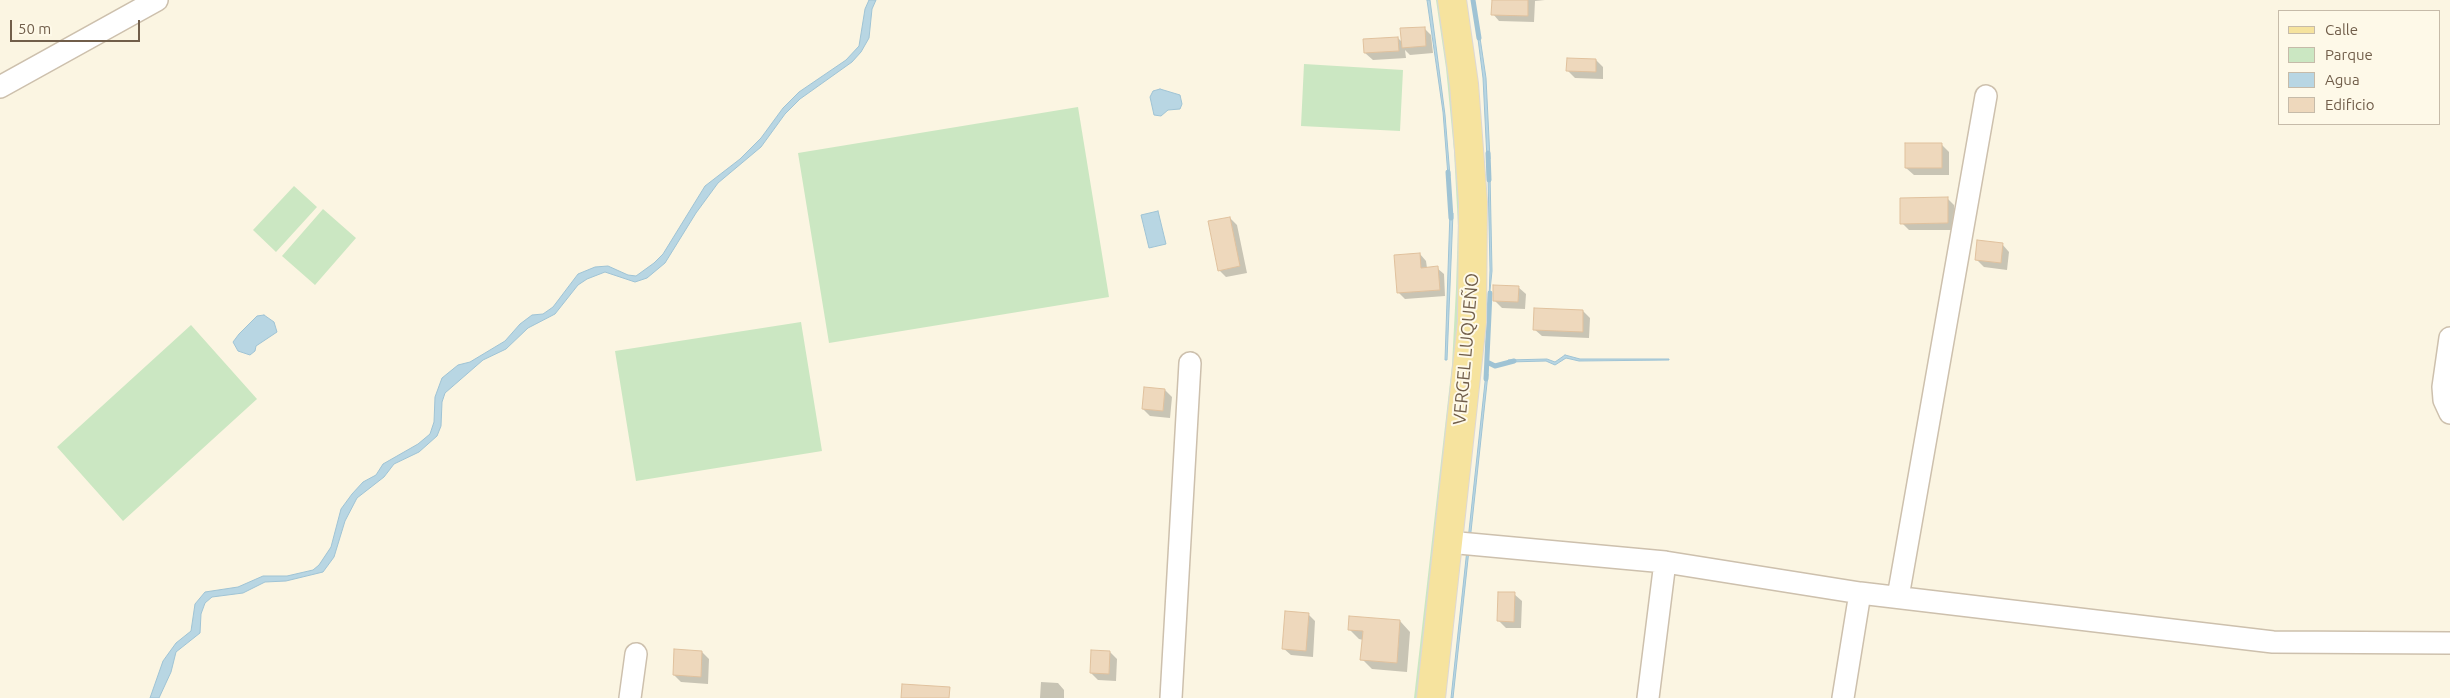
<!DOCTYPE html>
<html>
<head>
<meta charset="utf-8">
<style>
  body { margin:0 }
  #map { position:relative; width:2450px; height:698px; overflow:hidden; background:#fbf5e2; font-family:Ubuntu,sans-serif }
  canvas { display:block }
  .legend { position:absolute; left:2278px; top:10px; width:162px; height:115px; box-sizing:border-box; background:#fef9e8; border:1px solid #c6bba9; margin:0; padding:6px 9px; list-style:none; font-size:15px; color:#715e4a }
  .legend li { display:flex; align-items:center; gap:10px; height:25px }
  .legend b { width:25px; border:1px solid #c6bba9 }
  .scale { position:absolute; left:10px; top:20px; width:130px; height:22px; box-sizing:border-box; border:2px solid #715e4a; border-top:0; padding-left:6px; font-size:15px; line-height:18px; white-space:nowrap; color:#715e4a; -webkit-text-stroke:4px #fef9e8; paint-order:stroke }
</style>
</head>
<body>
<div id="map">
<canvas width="2450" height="698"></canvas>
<ul class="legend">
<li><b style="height:6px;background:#f6e39e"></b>Calle</li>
<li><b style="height:14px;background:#cbe7c2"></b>Parque</li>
<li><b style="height:14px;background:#b8d6e3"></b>Agua</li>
<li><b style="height:14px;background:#eed8bc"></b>Edificio</li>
</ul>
<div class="scale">50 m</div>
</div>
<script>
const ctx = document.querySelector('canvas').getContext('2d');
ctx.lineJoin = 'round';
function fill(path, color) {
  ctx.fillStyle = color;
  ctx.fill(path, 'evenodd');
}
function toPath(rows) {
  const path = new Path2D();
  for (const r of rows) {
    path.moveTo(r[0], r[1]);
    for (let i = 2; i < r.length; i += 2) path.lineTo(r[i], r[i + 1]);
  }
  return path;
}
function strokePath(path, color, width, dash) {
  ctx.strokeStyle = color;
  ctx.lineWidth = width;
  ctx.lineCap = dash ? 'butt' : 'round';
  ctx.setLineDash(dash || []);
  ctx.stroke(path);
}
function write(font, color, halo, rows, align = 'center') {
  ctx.font = font + ' Ubuntu,sans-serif';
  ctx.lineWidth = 4;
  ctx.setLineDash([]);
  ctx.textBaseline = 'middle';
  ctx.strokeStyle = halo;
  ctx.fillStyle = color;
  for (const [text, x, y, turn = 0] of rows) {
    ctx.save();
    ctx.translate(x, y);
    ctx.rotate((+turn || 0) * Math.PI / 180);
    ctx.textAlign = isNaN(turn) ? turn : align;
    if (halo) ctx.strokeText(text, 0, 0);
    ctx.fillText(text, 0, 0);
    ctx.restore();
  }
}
fill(toPath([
  [1436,0,1439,0,1450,67,1461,226,1460,289,1455,366,1417,698,1414,698,1452,365,1456,289,1458,226,1454,151,1446,68],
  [1304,64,1403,70,1400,131,1301,126],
  [1078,107,1109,297,829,343,798,153],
  [294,186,317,207,276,252,253,230],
  [323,209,356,238,315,285,282,256],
  [801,322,822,451,636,481,615,351],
  [191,325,257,399,123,521,57,447]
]), '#cbe7c2');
const water = toPath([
  [869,0,876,0,872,9,869,38,861,52,852,62,800,99,785,114,761,147,718,183,696,213,665,263,647,278,635,282,605,272,587,279,578,285,555,314,528,328,506,349,483,360,445,393,442,402,441,426,437,436,419,452,394,464,384,477,357,498,345,521,334,557,323,572,286,581,265,582,243,593,212,597,205,603,201,614,200,633,176,652,171,672,159,698,150,698,163,661,176,643,191,631,195,604,205,592,238,587,263,576,287,576,313,570,319,565,331,547,341,509,352,494,363,482,376,475,383,464,418,444,430,434,434,422,435,397,442,378,458,365,470,362,505,341,520,324,532,315,543,314,553,307,578,274,595,267,608,266,628,275,636,276,654,263,663,254,705,186,740,159,761,138,783,108,799,92,846,60,859,46,865,9,869,0],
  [1427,0,1430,0,1445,115,1450,176,1448,176,1443,112,1427,0],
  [1477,31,1479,31,1486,78,1490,159,1487,159,1483,78,1477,31],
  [1160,89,1180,95,1182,104,1180,109,1168,110,1161,116,1154,115,1150,97,1153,91,1160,89],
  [1488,174,1490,174,1492,271,1489,300,1490,270,1488,174],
  [1158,211,1166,244,1149,248,1141,215,1158,211],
  [1450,212,1453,213,1447,360,1445,360,1450,212],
  [264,315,274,322,277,332,256,346,255,351,250,355,238,351,233,342,239,334,257,316,264,315],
  [1565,355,1580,359,1669,359,1669,360,1579,361,1566,358,1555,365,1546,361,1509,362,1508,360,1547,359,1555,362,1565,355],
  [1486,373,1488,374,1453,698,1451,698,1486,373]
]);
fill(water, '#b8d6e3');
strokePath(water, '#9fc3d4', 1);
fill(toPath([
  [1493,0,1545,0,1535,1,1534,22,1499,21,1493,14],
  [1424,28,1431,35,1433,53,1410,55,1405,50,1406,58,1373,60,1365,53,1398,38,1403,43],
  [1596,60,1603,67,1603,79,1575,78,1567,70],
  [1941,144,1949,152,1949,175,1914,175,1906,168],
  [1947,198,1954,205,1955,230,1909,230,1902,223],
  [1230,218,1237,225,1247,273,1226,277,1219,270],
  [2002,244,2009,252,2007,270,1984,267,1977,260],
  [1420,254,1426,261,1427,268,1437,268,1444,274,1445,296,1405,299,1398,292],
  [1518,287,1526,294,1525,309,1502,308,1494,300],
  [1583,311,1590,318,1589,338,1542,336,1534,329],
  [1165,390,1172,397,1170,418,1150,416,1143,409],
  [1514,594,1522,601,1521,628,1506,628,1499,621],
  [1308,614,1315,621,1313,657,1291,655,1283,648],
  [1400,621,1410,632,1407,672,1372,669,1362,659,1363,640,1359,639,1349,629],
  [702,652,709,659,708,684,681,682,674,675],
  [1110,652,1117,659,1116,681,1098,680,1091,673],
  [1041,682,1058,683,1064,690,1064,698,1040,698]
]), '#0003');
strokePath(toPath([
  [1473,0,1479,38],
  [1488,153,1489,180],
  [1448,172,1451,218],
  [1487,362,1495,366,1514,361],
  [1486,379,1490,293]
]), '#9fc3d4', 5);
const building = toPath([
  [1492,0,1528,0,1528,16,1491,15,1492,0],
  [1425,27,1426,46,1402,48,1400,28,1425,27],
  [1398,37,1399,51,1364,53,1363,39,1398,37],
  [1567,58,1596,59,1596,72,1566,71,1567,58],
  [1905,143,1942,143,1942,168,1905,168,1905,143],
  [1948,197,1948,223,1900,224,1900,198,1948,197],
  [1230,217,1240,266,1218,271,1208,221,1230,217],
  [1977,240,2003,243,2001,263,1975,260,1977,240],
  [1420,253,1421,268,1438,266,1440,290,1397,293,1394,255,1420,253],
  [1493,285,1519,286,1518,302,1493,301,1493,285],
  [1534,308,1583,310,1583,332,1533,330,1534,308],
  [1144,387,1165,389,1163,411,1142,409,1144,387],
  [1498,592,1515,592,1514,622,1497,621,1498,592],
  [1285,611,1309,613,1306,651,1282,649,1285,611],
  [1349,616,1400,620,1397,663,1360,660,1363,631,1348,630,1349,616],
  [674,649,702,651,701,677,673,675,674,649],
  [1091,650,1110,651,1109,674,1090,673,1091,650],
  [902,684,950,687,949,698,901,698,902,684]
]);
fill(building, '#eed8bc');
strokePath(building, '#e0c19d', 1);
const minor = toPath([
  [0,87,157,0],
  [2450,338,2443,387,2444,400,2450,413],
  [1448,542,1665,562,1860,593,2273,642,2450,643],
  [1898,597,1986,96],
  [630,698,636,654],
  [1171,698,1190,363],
  [1648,698,1665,562],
  [1843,698,1860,593]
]);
const major = toPath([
  [1431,698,1472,322,1473,202,1464,84,1452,0]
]);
strokePath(minor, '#cdc0ad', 24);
strokePath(major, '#ddd8d4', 30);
strokePath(minor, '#fff', 21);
strokePath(major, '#f6e39e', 28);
write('18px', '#715e4a', '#fef9e8', [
  ["VERGEL LUQUEÑO",1466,349,-85]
]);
</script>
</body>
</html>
